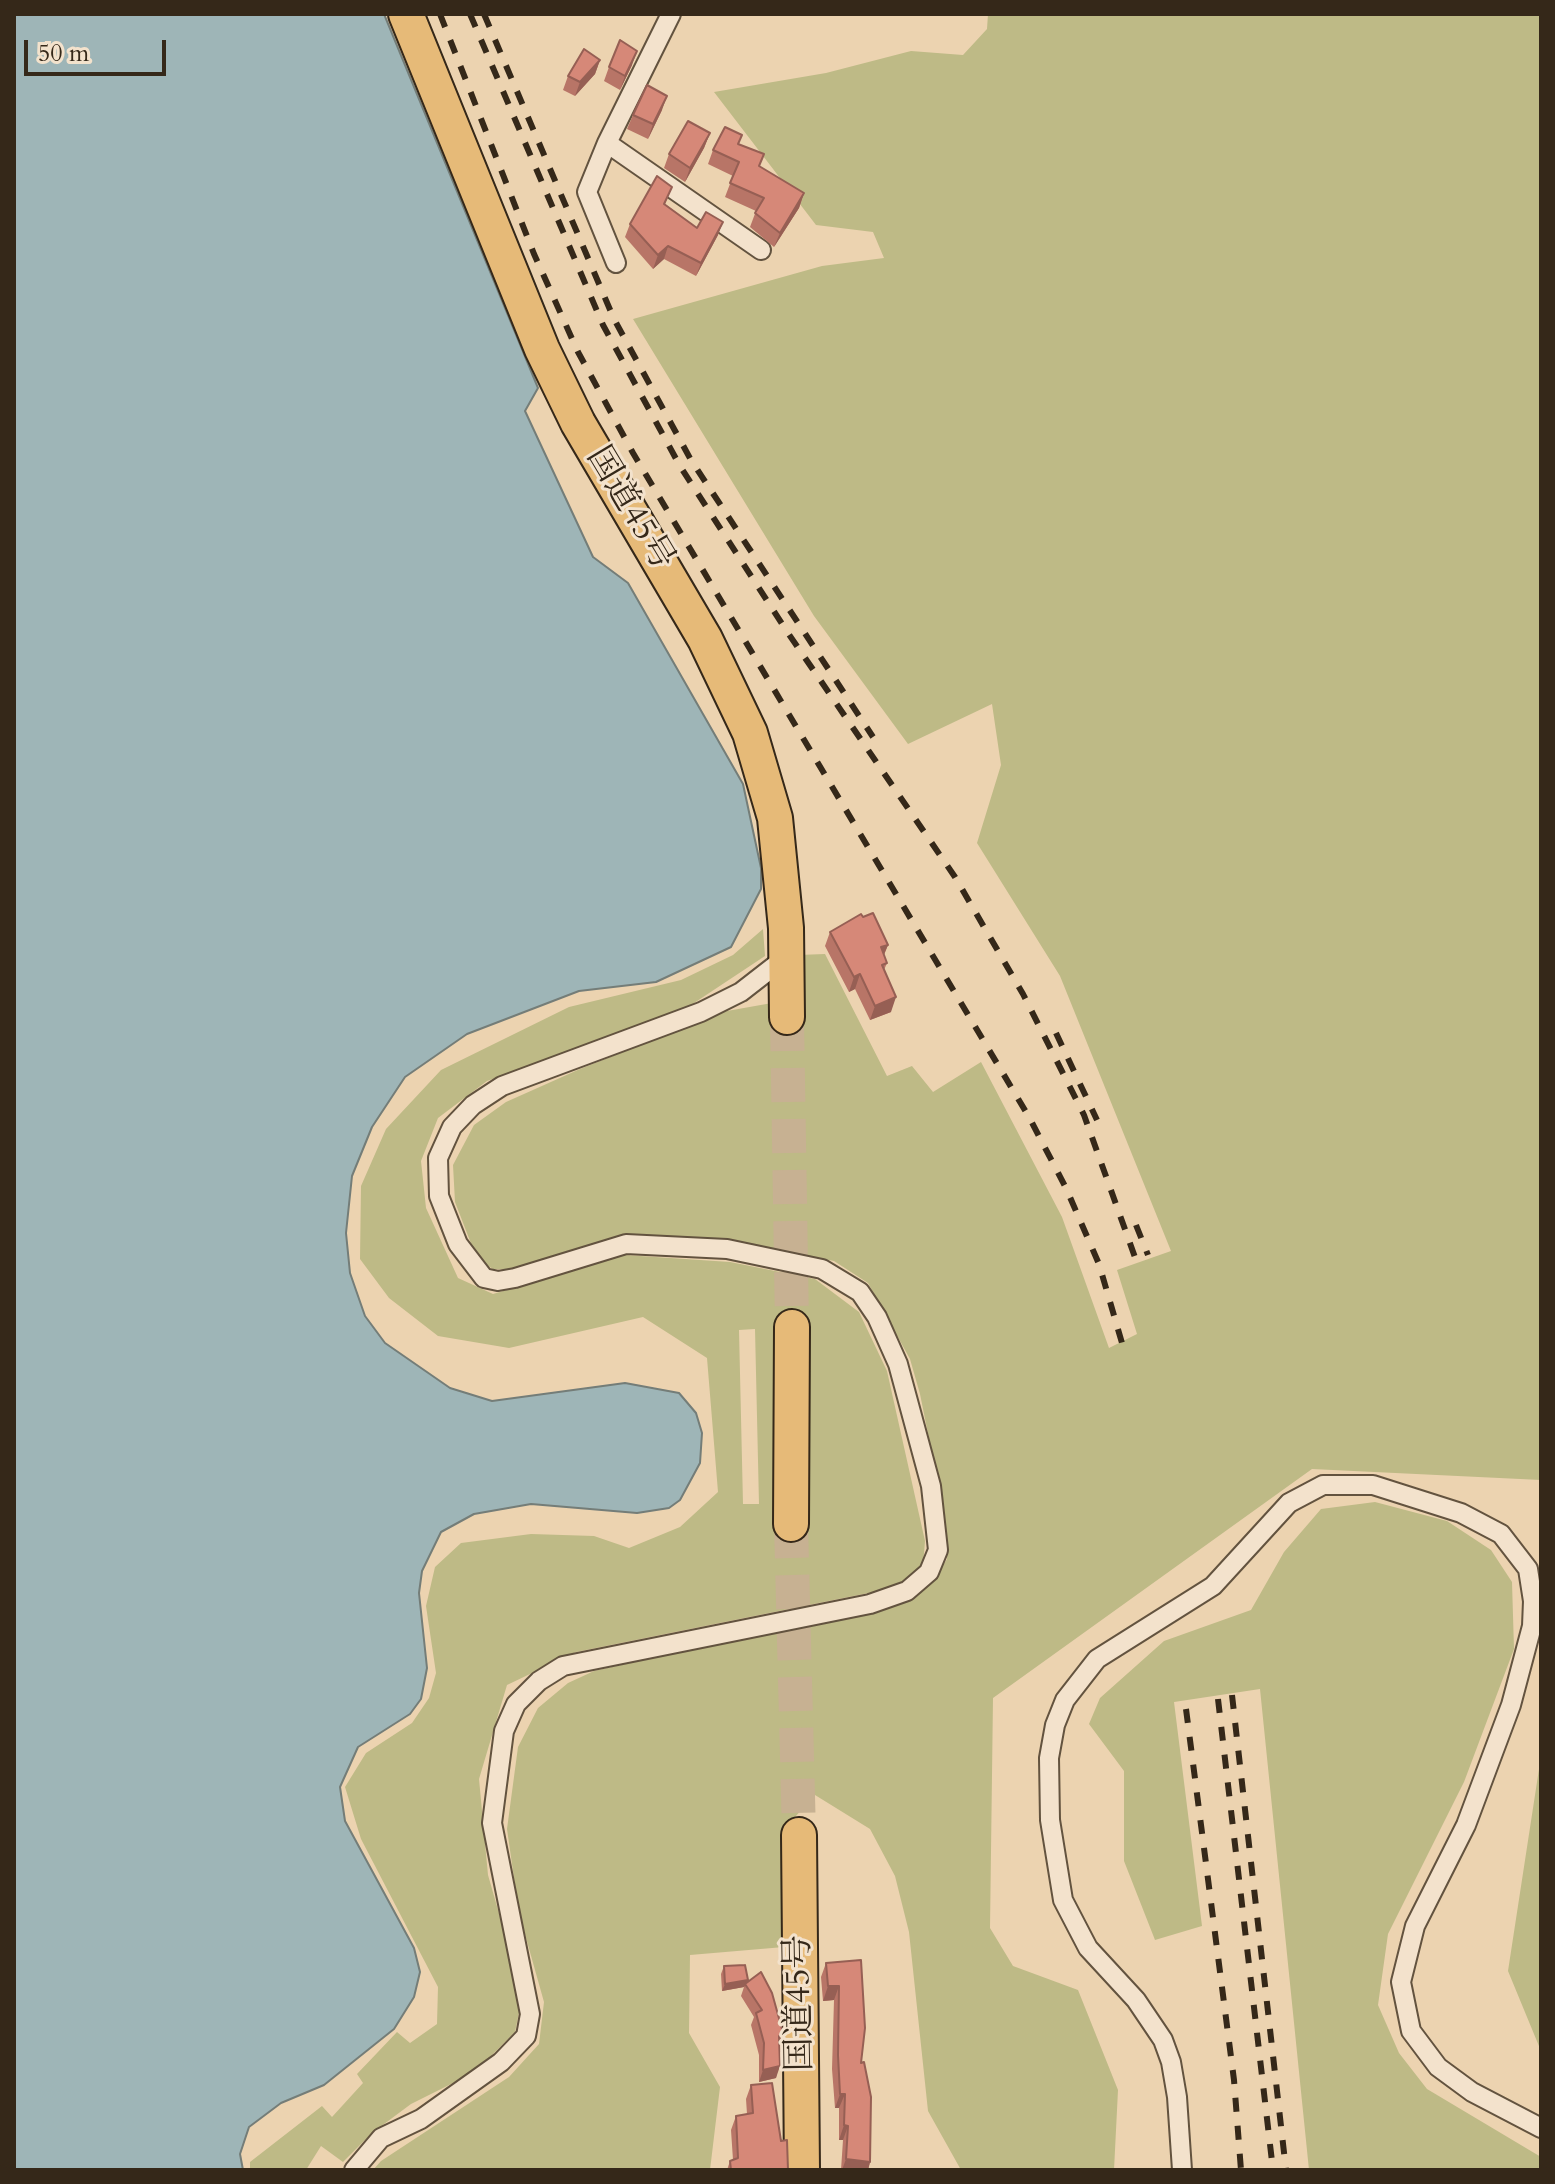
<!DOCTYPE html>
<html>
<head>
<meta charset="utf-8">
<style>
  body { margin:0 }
  #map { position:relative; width:1555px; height:2184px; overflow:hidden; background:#ecd3b0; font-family:Cardo,serif }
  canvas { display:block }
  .frame { position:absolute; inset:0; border:16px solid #352819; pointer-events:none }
  .scale { position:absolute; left:24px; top:40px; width:142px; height:36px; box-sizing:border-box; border:4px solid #352819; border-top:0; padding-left:10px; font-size:24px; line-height:28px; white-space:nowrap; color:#352819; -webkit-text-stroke:6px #f3e2cc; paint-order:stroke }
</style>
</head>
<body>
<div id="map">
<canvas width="1555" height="2184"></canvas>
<div class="frame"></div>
<div class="scale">50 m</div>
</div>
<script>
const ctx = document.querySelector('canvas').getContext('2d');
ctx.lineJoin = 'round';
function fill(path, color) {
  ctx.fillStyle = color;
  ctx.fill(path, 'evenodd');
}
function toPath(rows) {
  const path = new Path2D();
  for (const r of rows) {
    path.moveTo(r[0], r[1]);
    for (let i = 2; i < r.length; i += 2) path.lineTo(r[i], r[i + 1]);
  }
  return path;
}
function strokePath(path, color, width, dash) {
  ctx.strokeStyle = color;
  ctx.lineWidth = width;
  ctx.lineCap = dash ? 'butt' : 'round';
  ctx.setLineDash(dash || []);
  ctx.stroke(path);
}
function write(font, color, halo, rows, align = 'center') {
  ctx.font = font + ' Cardo,"Noto Serif JP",serif';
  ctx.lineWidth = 6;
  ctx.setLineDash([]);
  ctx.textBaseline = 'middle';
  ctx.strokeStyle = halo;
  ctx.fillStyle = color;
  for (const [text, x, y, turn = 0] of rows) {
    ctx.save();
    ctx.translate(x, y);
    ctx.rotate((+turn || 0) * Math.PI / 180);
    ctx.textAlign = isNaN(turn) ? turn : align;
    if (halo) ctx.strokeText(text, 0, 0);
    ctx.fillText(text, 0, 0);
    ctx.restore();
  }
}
fill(toPath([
  [988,14,1541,14,1541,1480,1312,1469,993,1698,990,1928,1013,1966,1078,1990,1118,2090,1114,2170,961,2170,928,2111,909,1932,895,1876,870,1829,815,1795,785,1828,784,1947,690,1955,689,2033,720,2087,710,2170,373,2170,381,2161,509,2077,539,2044,544,2002,519,1913,507,1829,518,1747,538,1708,568,1683,594,1671,910,1600,934,1580,947,1559,938,1483,920,1394,910,1359,868,1283,834,1261,728,1240,623,1237,521,1270,493,1269,477,1259,455,1202,453,1165,474,1125,506,1102,580,1069,727,1011,772,1003,798,955,825,954,887,1076,912,1066,933,1092,981,1062,1062,1217,1109,1348,1137,1334,1117,1270,1171,1251,1060,976,977,843,1001,765,992,704,908,744,814,616,633,319,822,266,884,258,873,232,816,225,714,92,826,73,911,51,963,55,987,29],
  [763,929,765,956,682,1011,487,1081,438,1118,421,1161,426,1208,458,1278,493,1294,625,1255,730,1262,815,1279,859,1312,887,1371,925,1541,923,1566,903,1586,576,1652,507,1685,479,1779,488,1875,513,1962,521,2003,515,2032,475,2072,411,2104,372,2133,343,2162,321,2146,306,2170,250,2170,250,2162,322,2106,332,2117,363,2083,357,2074,397,2032,410,2043,437,2024,438,1987,361,1839,345,1787,366,1753,412,1723,429,1698,436,1673,426,1606,435,1567,461,1543,531,1534,594,1536,629,1548,680,1527,718,1492,707,1358,643,1317,509,1348,438,1336,389,1298,360,1259,361,1186,386,1129,441,1070,569,1007,681,980,733,955],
  [774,1323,801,1323,779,1526],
  [755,1329,759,1504,743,1504,739,1330],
  [1375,1502,1447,1521,1491,1550,1512,1582,1514,1649,1464,1782,1388,1934,1378,2005,1399,2053,1427,2089,1541,2157,1541,2170,1309,2170,1260,1689,1174,1702,1202,1926,1155,1940,1124,1861,1124,1771,1089,1724,1100,1698,1164,1641,1251,1610,1284,1552,1321,1509],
  [1541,1756,1541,2051,1508,1971]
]), '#beba86');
const water = toPath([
  [14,14,384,14,538,388,525,411,593,557,628,583,743,784,761,868,761,889,731,947,656,982,579,991,467,1034,405,1077,372,1127,352,1176,346,1233,350,1273,365,1316,385,1343,450,1388,492,1401,625,1383,679,1393,696,1413,702,1433,700,1463,680,1500,669,1508,637,1513,531,1504,474,1514,441,1532,422,1571,419,1593,427,1668,421,1699,410,1714,358,1747,340,1787,345,1821,414,1948,420,1972,414,1997,394,2029,324,2085,281,2103,249,2127,240,2154,243,2170,14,2170,14,14]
]);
fill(water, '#9eb5b7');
strokePath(water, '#747d78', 2);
strokePath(toPath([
  [787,1017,792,1327],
  [791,1524,799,1835]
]), '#c7b192', 34, [34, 17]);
const street = toPath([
  [671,14,607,143,761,250],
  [607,143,587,192,616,263],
  [354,2170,381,2138,421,2119,501,2062,526,2036,530,2014,492,1823,504,1731,516,1704,539,1681,563,1666,870,1604,907,1591,929,1572,938,1550,931,1486,898,1364,877,1317,860,1292,822,1269,727,1249,626,1244,515,1278,498,1281,484,1278,458,1244,439,1196,438,1158,452,1127,473,1105,502,1086,701,1012,741,992,786,957],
  [1182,2170,1177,2097,1171,2062,1163,2040,1136,2000,1088,1948,1063,1900,1050,1820,1049,1758,1055,1725,1065,1700,1097,1659,1213,1586,1289,1503,1323,1485,1373,1485,1461,1513,1501,1534,1528,1569,1533,1601,1532,1626,1511,1705,1466,1825,1415,1926,1401,1982,1411,2031,1438,2067,1472,2092,1541,2128]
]);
const highway = toPath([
  [406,14,542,349,578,423,705,639,750,733,775,818,786,928,787,1017],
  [791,1524,792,1327],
  [799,1835,802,2170]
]);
strokePath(street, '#63533f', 22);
strokePath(highway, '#352819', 38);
strokePath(street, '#f3e2cc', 18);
strokePath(highway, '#e6ba78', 34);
strokePath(toPath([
  [440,14,534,254,578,352,633,453,1029,1117,1066,1188,1099,1264,1122,1343],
  [470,14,603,325,680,466,788,633,955,877,1023,994,1084,1115,1136,1260],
  [484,14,614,319,691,460,873,737],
  [1056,1033,1097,1120],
  [1136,1225,1148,1255],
  [1232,1695,1286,2170],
  [1218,1699,1273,2170],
  [1186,1709,1234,2080,1241,2170]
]), '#352819', 6, [14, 14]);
fill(toPath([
  [600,60,595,74,575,96,563,90,568,76],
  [632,65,620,90,604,81,609,67],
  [662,110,648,139,627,129,633,115],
  [710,133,704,148,685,182,664,168,669,154],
  [739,144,764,154,759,166,804,193,799,208,774,247,750,227,756,211,725,197,733,176,708,164,713,150],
  [672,187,665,204,697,228,718,235,696,276,664,259,653,269,625,237,630,224],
  [863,917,888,945,884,955,887,963,884,970,891,1012,870,1020,855,989,849,992,825,946,830,932],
  [861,1960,861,2063,870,2162,868,2170,841,2170,843,2140,839,2140,839,2108,835,2108,832,2069,834,2000,823,2001,821,1977,826,1963],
  [724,1966,748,1980,746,1984,785,2040,780,2052,776,2078,759,2082,759,2055,751,2025,754,2017,741,1996,744,1987,722,1991,721,1974],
  [751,2085,781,2141,788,2170,727,2170,730,2161,733,2160,731,2130,736,2116,747,2114,746,2099]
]), '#b87567');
fill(toPath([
  [637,51,632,65,620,90,625,76],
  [600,60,595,74,575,96,580,82],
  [667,96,662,110,648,139,653,124],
  [710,133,704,148,685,182,690,168],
  [804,193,799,208,774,247,780,233],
  [723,222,718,235,696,276,701,263],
  [668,246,664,259,653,269,658,255],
  [888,945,882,959,881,947],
  [860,974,855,989,849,992,854,977],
  [896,997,891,1012,870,1020,875,1006],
  [748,1980,744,1987,722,1991,725,1984],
  [828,1986,839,1986,834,2000,823,2001],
  [785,2040,781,2052,777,2053,782,2041],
  [780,2066,776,2078,759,2082,763,2070],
  [840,2094,845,2094,839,2108,835,2108],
  [844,2125,848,2126,843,2140,839,2140],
  [846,2159,870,2162,868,2170,842,2170]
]), '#965f54');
const building = toPath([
  [620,40,637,51,625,76,609,67,620,40],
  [584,49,600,60,580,82,568,76,584,49],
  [647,85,667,96,653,124,633,115,647,85],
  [688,121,710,133,690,168,669,154,688,121],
  [725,127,742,135,738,144,764,154,759,166,804,193,780,233,755,213,764,198,730,183,739,162,713,150,725,127],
  [657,176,672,187,664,204,697,228,706,212,723,222,701,263,668,246,658,255,630,224,657,176],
  [873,913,888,945,881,947,887,963,882,965,896,997,875,1006,860,974,854,977,830,932,861,914,863,917,873,913],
  [861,1960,865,2028,861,2063,864,2062,871,2097,870,2162,846,2159,848,2126,844,2125,845,2094,840,2094,838,2055,839,1986,828,1986,826,1963,861,1960],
  [745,1965,748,1980,725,1984,724,1966,745,1965],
  [761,1972,772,1993,785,2040,782,2041,779,2036,780,2066,763,2070,764,2043,756,2013,762,2010,745,1984,761,1972],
  [772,2083,781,2141,787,2140,788,2170,731,2170,730,2161,738,2158,736,2116,753,2113,751,2085,772,2083]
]);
fill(building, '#d68878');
strokePath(building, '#965f54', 2);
write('34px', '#352819', '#f3e2cc', [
  ["国道45号",629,509,59],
  ["国道45号",801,2003,-91]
]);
</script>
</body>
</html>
